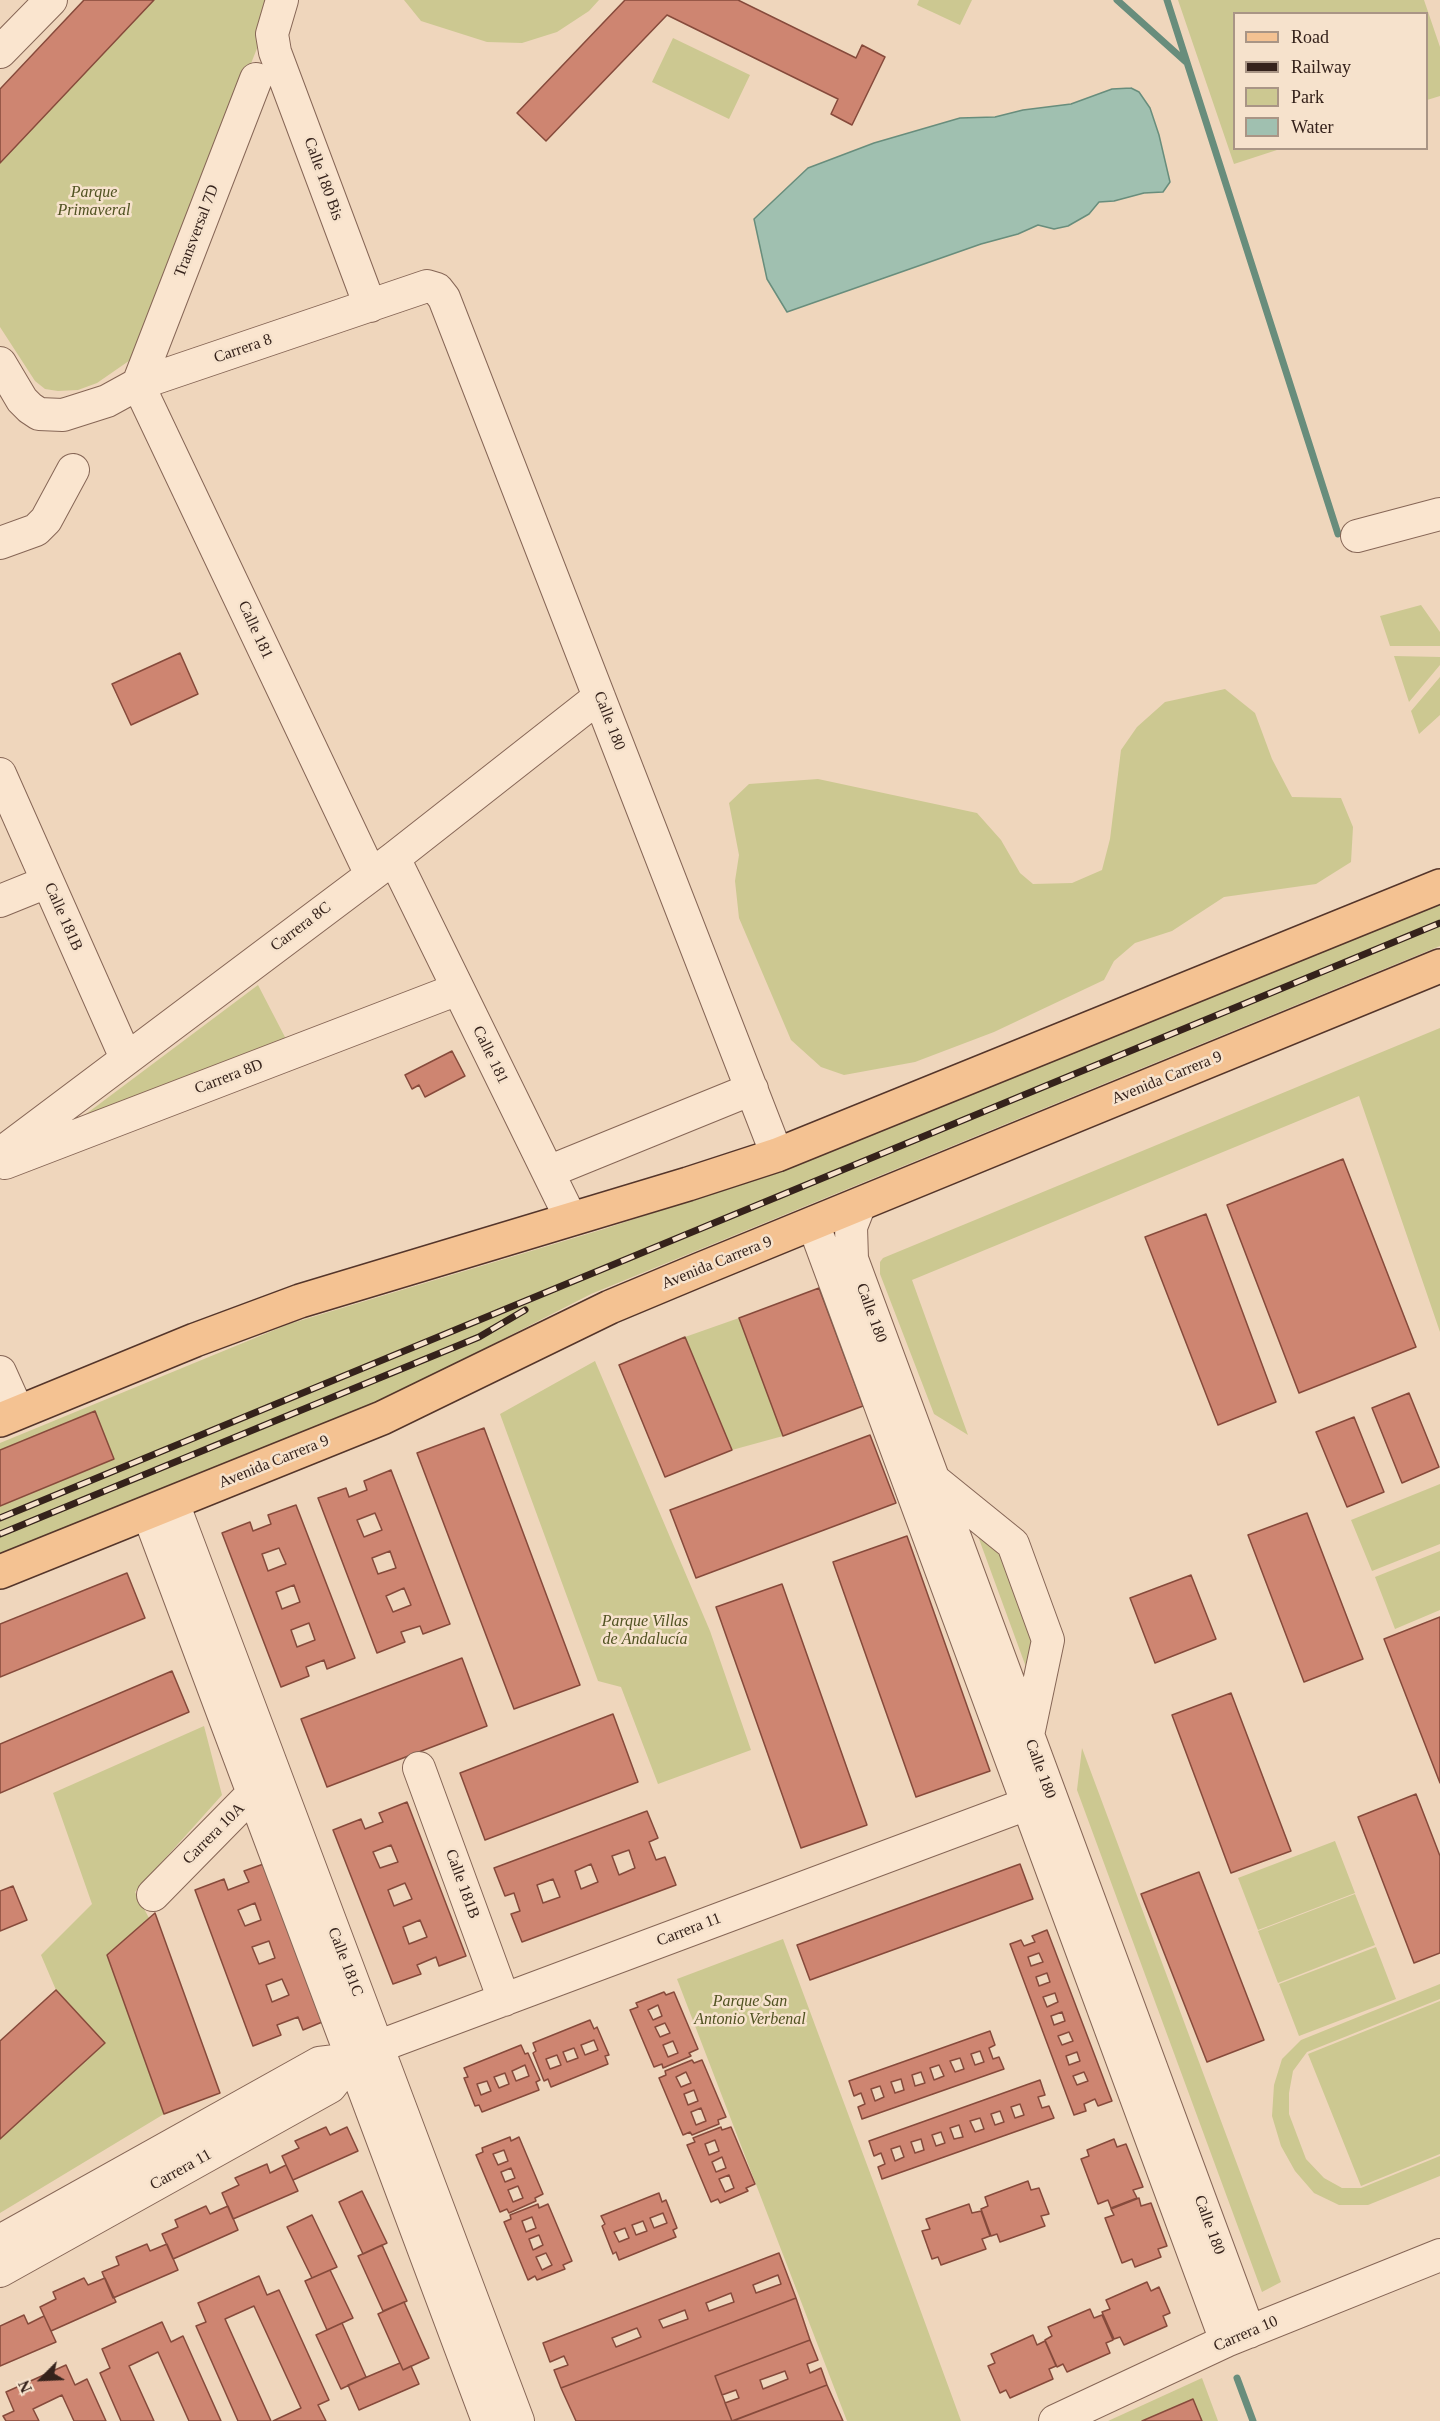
<!DOCTYPE html>
<html>
<head>
<meta charset="utf-8">
<style>
  body { margin:0 }
  #map { position:relative; width:1440px; height:2421px; overflow:hidden; background:#efd6bc; font-family:Georgia,serif }
  canvas { display:block }
  .legend { position:absolute; left:1233px; top:12px; width:195px; height:138px; box-sizing:border-box; background:#f6e2cc; border:2px solid #a99585; margin:0; padding:8px 10px; list-style:none; font-size:18px; color:#35221b }
  .legend li { display:flex; align-items:center; gap:12px; height:30px }
  .legend b { width:30px; border:2px solid #a99585 }
  .north { position:absolute; left:12px; top:2349px; width:60px; height:60px; -webkit-text-stroke:4px #f6e2cc; paint-order:stroke; rotate:246deg; font-size:16px; font-weight:700; line-height:24px; text-align:center; color:#35221b }
  .north::after { content:''; display:block; margin:auto; width:21px; height:27px; background:#35221b; clip-path:polygon(50% 0,100% 100%,50% 72%,0 100%) }
</style>
</head>
<body>
<div id="map">
<canvas width="1440" height="2421"></canvas>
<ul class="legend">
<li><b style="height:8px;background:#f4c292"></b>Road</li>
<li><b style="height:8px;background:#35221b"></b>Railway</li>
<li><b style="height:16px;background:#ccc891"></b>Park</li>
<li><b style="height:16px;background:#a0c0b0"></b>Water</li>
</ul>
<div class="north">N</div>
</div>
<script>
const ctx = document.querySelector('canvas').getContext('2d');
ctx.lineJoin = 'round';
function fill(path, color) {
  ctx.fillStyle = color;
  ctx.fill(path, 'evenodd');
}
function toPath(rows) {
  const path = new Path2D();
  for (const r of rows) {
    path.moveTo(r[0], r[1]);
    for (let i = 2; i < r.length; i += 2) path.lineTo(r[i], r[i + 1]);
  }
  return path;
}
function strokePath(path, color, width, dash) {
  ctx.strokeStyle = color;
  ctx.lineWidth = width;
  ctx.lineCap = dash ? 'butt' : 'round';
  ctx.setLineDash(dash || []);
  ctx.stroke(path);
}
function write(font, color, halo, rows, align = 'center') {
  ctx.font = font + ' Georgia,serif';
  ctx.lineWidth = 5;
  ctx.setLineDash([]);
  ctx.textBaseline = 'middle';
  ctx.strokeStyle = halo;
  ctx.fillStyle = color;
  for (const [text, x, y, turn = 0] of rows) {
    ctx.save();
    ctx.translate(x, y);
    ctx.rotate((+turn || 0) * Math.PI / 180);
    ctx.textAlign = isNaN(turn) ? turn : align;
    if (halo) ctx.strokeText(text, 0, 0);
    ctx.fillText(text, 0, 0);
    ctx.restore();
  }
}
fill(toPath([
  [154,0,276,0,136,356,97,383,78,390,58,391,45,389,35,381,0,327,0,163],
  [404,0,599,0,589,11,557,32,522,43,487,42,421,21],
  [919,0,972,0,960,25,917,5],
  [1178,0,1424,0,1440,47,1440,96,1427,100,1426,14,1234,14,1234,148,1280,149,1234,164],
  [673,38,750,75,729,119,652,82],
  [1421,605,1440,632,1440,646,1390,646,1380,616],
  [1394,656,1440,657,1440,665,1409,702],
  [1440,677,1440,715,1419,734,1411,711],
  [1225,689,1255,713,1272,759,1292,797,1341,798,1353,827,1351,862,1316,884,1224,897,1172,931,1135,943,1114,961,1104,980,994,1032,915,1062,844,1075,821,1067,791,1040,739,918,735,881,739,855,729,803,749,784,818,779,977,813,1001,840,1020,873,1033,884,1072,883,1102,870,1110,839,1121,750,1137,727,1165,702],
  [1440,903,1440,946,591,1294,425,1379,329,1424,0,1556,0,1443,289,1324,604,1229,786,1169],
  [258,985,287,1041,50,1141],
  [1440,1028,1440,1332,1359,1096,912,1280,968,1435,934,1414,880,1274,880,1262,883,1258],
  [739,1318,783,1436,732,1450,685,1337],
  [595,1361,710,1631,751,1750,658,1784,621,1687,598,1681,500,1414],
  [1440,1484,1440,1544,1372,1571,1351,1520],
  [975,1528,1006,1549,1039,1643,1030,1678],
  [1440,1551,1440,1610,1395,1629,1375,1577],
  [204,1726,222,1795,135,1892,149,1918,107,1955,164,2114,0,2213,0,2139,104,2043,56,1990,41,1955,92,1904,53,1793],
  [1082,1748,1281,2282,1262,2292,1077,1790],
  [1335,1841,1355,1893,1258,1930,1238,1878],
  [1355,1894,1375,1945,1278,1983,1258,1931],
  [783,1939,879,2197,961,2421,847,2421,677,1979],
  [1376,1947,1396,1999,1299,2036,1279,1984],
  [1440,1984,1440,1999,1307,2052,1293,2071,1289,2093,1289,2114,1306,2159,1324,2178,1342,2188,1361,2188,1440,2156,1440,2176,1368,2205,1339,2205,1314,2193,1295,2171,1281,2146,1272,2116,1274,2085,1282,2059,1301,2040],
  [1440,2001,1440,2154,1361,2186,1308,2054],
  [1202,2378,1218,2421,1108,2421]
]), '#ccc891');
const water = toPath([
  [1131,88,1139,92,1150,108,1159,135,1170,182,1163,192,1144,193,1114,201,1099,202,1089,214,1068,226,1054,229,1038,225,1018,234,981,244,787,312,767,279,754,219,808,168,874,143,960,118,995,117,1023,110,1071,104,1112,89,1131,88]
]);
fill(water, '#a0c0b0');
strokePath(water, '#688d7c', 1.5);
strokePath(toPath([
  [1117,0,1186,62],
  [1167,0,1338,534],
  [1237,2378,1253,2421]
]), '#688d7c', 7);
const building = toPath([
  [84,0,154,0,0,163,0,89,84,0],
  [625,0,738,0,856,58,862,45,885,57,852,125,831,114,838,99,667,15,546,141,517,113,625,0],
  [180,653,198,694,131,725,112,684,180,653],
  [452,1051,465,1076,425,1097,419,1085,412,1089,405,1075,452,1051],
  [1343,1159,1416,1347,1299,1393,1227,1205,1343,1159],
  [1206,1214,1276,1402,1218,1425,1145,1237,1206,1214],
  [819,1288,863,1406,783,1436,739,1318,819,1288],
  [685,1337,732,1450,665,1477,619,1365,685,1337],
  [1409,1393,1439,1467,1402,1483,1372,1408,1409,1393],
  [95,1411,114,1459,0,1506,0,1450,95,1411],
  [1354,1417,1384,1492,1347,1507,1316,1432,1354,1417],
  [484,1428,580,1685,514,1709,417,1453,484,1428],
  [870,1435,896,1503,696,1578,670,1510,870,1435],
  [391,1470,450,1624,423,1634,420,1626,401,1632,405,1642,377,1653,318,1498,346,1488,349,1497,367,1490,364,1481,391,1470],
  [375,1513,382,1530,364,1537,357,1520,375,1513],
  [390,1551,396,1568,378,1574,372,1558,390,1551],
  [404,1588,411,1605,393,1612,386,1596,404,1588],
  [296,1505,355,1658,327,1669,324,1660,306,1667,309,1676,281,1687,222,1533,250,1522,253,1531,271,1524,268,1515,296,1505],
  [279,1548,286,1564,268,1571,262,1554,279,1548],
  [294,1585,300,1602,282,1609,276,1592,294,1585],
  [309,1623,315,1640,297,1647,291,1630,309,1623],
  [1307,1513,1363,1659,1304,1682,1248,1535,1307,1513],
  [907,1536,990,1771,916,1797,833,1562,907,1536],
  [127,1573,145,1618,0,1677,0,1624,127,1573],
  [1191,1575,1216,1639,1155,1663,1130,1598,1191,1575],
  [782,1584,867,1825,801,1848,716,1607,782,1584],
  [1440,1617,1440,1783,1384,1639,1440,1617],
  [462,1658,487,1726,327,1787,301,1719,462,1658],
  [172,1671,189,1712,0,1793,0,1744,172,1671],
  [1231,1693,1291,1851,1231,1873,1172,1715,1231,1693],
  [613,1714,638,1782,485,1840,460,1773,613,1714],
  [1416,1794,1440,1856,1440,1953,1414,1963,1358,1817,1416,1794],
  [407,1802,466,1956,439,1966,436,1957,417,1965,421,1974,393,1984,333,1830,361,1819,365,1829,383,1822,379,1813,407,1802],
  [391,1845,398,1862,380,1868,373,1852,391,1845],
  [405,1883,412,1899,394,1906,388,1890,405,1883],
  [420,1920,427,1937,409,1944,403,1927,420,1920],
  [647,1811,658,1838,649,1842,656,1860,665,1857,676,1885,522,1942,511,1914,520,1911,514,1893,505,1896,494,1868,647,1811],
  [629,1850,635,1868,619,1875,612,1856,629,1850],
  [591,1864,598,1882,581,1889,575,1871,591,1864],
  [553,1879,560,1897,543,1903,537,1885,553,1879],
  [269,1862,327,2020,303,2030,298,2017,277,2025,281,2035,253,2046,195,1890,224,1879,228,1890,249,1882,244,1871,269,1862],
  [255,1903,261,1920,245,1926,238,1910,255,1903],
  [269,1941,275,1958,259,1964,252,1947,269,1941],
  [282,1979,289,1995,272,2002,266,1985,282,1979],
  [1020,1864,1033,1899,810,1980,797,1945,1020,1864],
  [1199,1872,1264,2040,1207,2062,1141,1894,1199,1872],
  [13,1886,27,1920,0,1931,0,1891,13,1886],
  [155,1913,220,2093,164,2114,107,1955,155,1913],
  [1047,1930,1112,2101,1098,2106,1095,2099,1084,2104,1086,2111,1074,2115,1010,1944,1021,1940,1024,1946,1035,1942,1032,1936,1047,1930],
  [1039,1953,1043,1962,1031,1966,1028,1957,1039,1953],
  [1047,1973,1050,1982,1039,1986,1036,1977,1047,1973],
  [1055,1993,1058,2002,1047,2007,1043,1997,1055,1993],
  [1062,2012,1065,2021,1054,2025,1051,2016,1062,2012],
  [1069,2032,1073,2041,1062,2045,1058,2036,1069,2032],
  [1077,2052,1080,2061,1069,2065,1066,2056,1077,2052],
  [1084,2072,1088,2081,1077,2085,1073,2076,1084,2072],
  [56,1990,105,2043,0,2139,0,2041,56,1990],
  [664,1992,666,1995,674,1992,698,2049,689,2053,691,2056,663,2068,662,2064,654,2067,630,2010,638,2007,636,2003,664,1992],
  [658,2005,662,2016,653,2020,648,2010,658,2005],
  [665,2023,670,2033,660,2037,655,2027,665,2023],
  [673,2041,678,2053,668,2057,663,2045,673,2041],
  [590,2020,594,2029,597,2027,609,2055,605,2056,608,2064,551,2087,548,2079,544,2081,533,2053,536,2051,533,2043,590,2020],
  [594,2040,598,2050,585,2055,581,2045,594,2040],
  [574,2048,578,2058,567,2062,563,2052,574,2048],
  [557,2055,561,2065,550,2069,546,2059,557,2055],
  [990,2031,995,2045,989,2048,993,2059,999,2057,1004,2069,862,2119,858,2107,865,2104,861,2093,854,2096,849,2081,990,2031],
  [980,2051,984,2062,975,2065,971,2054,980,2051],
  [960,2058,964,2069,955,2072,950,2061,960,2058],
  [939,2065,944,2076,934,2080,930,2068,939,2065],
  [921,2072,925,2083,915,2086,912,2075,921,2072],
  [901,2079,904,2090,895,2093,891,2082,901,2079],
  [880,2086,884,2097,875,2101,871,2089,880,2086],
  [521,2045,525,2054,528,2053,540,2080,536,2082,539,2090,482,2112,479,2105,475,2106,464,2078,468,2077,464,2068,521,2045],
  [525,2065,529,2076,516,2081,512,2071,525,2065],
  [505,2073,509,2084,499,2088,494,2077,505,2073],
  [487,2081,491,2091,481,2095,477,2084,487,2081],
  [692,2060,694,2063,702,2060,726,2117,718,2120,719,2124,692,2135,690,2132,683,2135,659,2078,666,2075,665,2071,692,2060],
  [686,2072,691,2083,681,2087,676,2077,686,2072],
  [694,2090,698,2101,688,2105,684,2094,694,2090],
  [701,2108,706,2121,696,2125,691,2112,701,2108],
  [1040,2080,1045,2095,1038,2097,1042,2108,1049,2106,1054,2118,882,2179,878,2167,885,2164,881,2153,874,2156,869,2141,1040,2080],
  [1020,2104,1024,2115,1015,2118,1011,2107,1020,2104],
  [1000,2111,1004,2122,995,2125,991,2114,1000,2111],
  [980,2118,984,2129,975,2132,970,2121,980,2118],
  [959,2125,963,2137,954,2139,950,2128,959,2125],
  [941,2132,945,2143,936,2146,932,2135,941,2132],
  [921,2139,924,2150,915,2153,911,2142,921,2139],
  [900,2146,904,2157,895,2161,891,2149,900,2146],
  [326,2127,330,2135,347,2127,358,2151,293,2180,282,2156,299,2148,295,2141,326,2127],
  [721,2127,722,2130,731,2127,755,2184,746,2188,748,2191,720,2203,718,2199,711,2202,687,2145,695,2142,693,2138,721,2127],
  [715,2140,719,2151,709,2155,705,2144,715,2140],
  [722,2157,726,2168,716,2172,712,2162,722,2157],
  [729,2175,734,2188,725,2192,719,2179,729,2175],
  [510,2137,511,2141,519,2137,543,2194,535,2198,536,2201,509,2213,507,2209,500,2212,476,2155,483,2152,482,2148,510,2137],
  [504,2150,508,2161,498,2165,493,2154,504,2150],
  [511,2168,515,2178,505,2182,501,2172,511,2168],
  [518,2186,523,2198,513,2202,508,2190,518,2186],
  [1114,2139,1117,2147,1126,2144,1143,2187,1133,2190,1137,2198,1111,2208,1108,2200,1098,2204,1081,2159,1089,2156,1087,2150,1114,2139],
  [267,2164,270,2173,286,2165,298,2191,233,2219,222,2193,239,2185,235,2178,267,2164],
  [1028,2181,1031,2190,1039,2188,1049,2214,1041,2216,1045,2226,1000,2242,997,2234,991,2236,981,2209,988,2206,985,2197,1028,2181],
  [362,2191,387,2243,363,2254,339,2202,362,2191],
  [659,2193,662,2202,666,2200,677,2228,673,2230,676,2237,619,2260,616,2252,613,2254,602,2226,605,2224,601,2216,659,2193],
  [663,2213,667,2223,654,2228,650,2218,663,2213],
  [643,2221,647,2231,636,2235,632,2225,643,2221],
  [625,2228,629,2238,619,2242,614,2232,625,2228],
  [1139,2198,1141,2206,1151,2203,1167,2246,1158,2249,1161,2257,1135,2267,1132,2259,1122,2263,1105,2218,1114,2215,1111,2209,1139,2198],
  [538,2204,539,2208,548,2204,572,2261,563,2265,565,2269,537,2280,535,2276,528,2280,504,2222,511,2219,510,2215,538,2204],
  [532,2217,536,2228,526,2232,522,2221,532,2217],
  [539,2235,543,2245,533,2250,529,2239,539,2235],
  [546,2253,552,2265,542,2270,536,2257,546,2253],
  [969,2204,972,2213,981,2211,990,2236,982,2239,986,2249,941,2265,938,2257,932,2259,922,2231,930,2229,926,2219,969,2204],
  [206,2206,210,2214,228,2206,238,2230,173,2259,162,2234,178,2227,175,2220,206,2206],
  [312,2215,337,2267,312,2278,287,2227,312,2215],
  [147,2244,150,2251,167,2244,178,2270,113,2298,102,2272,119,2265,116,2257,147,2244],
  [382,2245,407,2301,383,2311,358,2256,382,2245],
  [779,2253,796,2298,561,2388,554,2370,568,2365,564,2356,550,2362,543,2343,779,2253],
  [778,2275,781,2284,756,2293,753,2285,778,2275],
  [731,2293,734,2302,709,2311,706,2303,731,2293],
  [685,2310,688,2319,663,2328,659,2320,685,2310],
  [637,2328,641,2337,616,2347,612,2338,637,2328],
  [330,2270,353,2318,327,2330,305,2281,330,2270],
  [259,2276,267,2295,279,2290,329,2400,318,2405,326,2421,273,2421,301,2408,254,2306,225,2319,271,2421,238,2421,196,2326,206,2322,198,2303,259,2276],
  [84,2278,88,2285,105,2278,116,2302,51,2331,40,2307,56,2299,53,2292,84,2278],
  [1147,2282,1151,2291,1159,2287,1170,2313,1163,2316,1167,2326,1124,2345,1120,2337,1114,2339,1102,2312,1110,2309,1106,2300,1147,2282],
  [796,2298,810,2340,715,2376,732,2421,576,2421,561,2388,796,2298],
  [404,2302,429,2358,403,2370,378,2314,404,2302],
  [1090,2309,1094,2318,1102,2315,1113,2340,1106,2343,1110,2353,1067,2372,1063,2364,1057,2367,1045,2340,1052,2336,1048,2327,1090,2309],
  [24,2315,28,2324,44,2316,56,2342,0,2366,0,2326,24,2315],
  [162,2322,171,2342,183,2336,221,2421,189,2421,158,2352,129,2366,154,2421,121,2421,100,2373,110,2368,102,2349,162,2322],
  [342,2323,366,2377,341,2389,316,2335,342,2323],
  [1033,2335,1037,2345,1045,2341,1056,2366,1049,2369,1053,2379,1010,2398,1006,2390,1000,2393,988,2366,995,2363,991,2354,1033,2335],
  [810,2340,818,2360,807,2364,810,2373,821,2368,827,2385,732,2421,725,2403,739,2398,736,2390,722,2395,715,2376,810,2340],
  [785,2371,788,2379,763,2389,760,2380,785,2371],
  [400,2363,403,2370,411,2366,419,2384,359,2410,348,2385,400,2363],
  [66,2365,75,2385,87,2379,106,2421,74,2421,62,2395,33,2409,39,2421,6,2421,3,2416,14,2411,6,2392,66,2365],
  [827,2385,843,2421,733,2421,827,2385],
  [1193,2399,1202,2421,1142,2421,1193,2399]
]);
fill(building, '#ce8571');
strokePath(building, '#864a3b', 1.5);
const minor = toPath([
  [282,0,272,34,275,52,370,306],
  [0,52,51,0],
  [256,79,138,384,371,875],
  [0,363,22,400,30,408,39,414,63,415,107,401,138,384,427,286,437,289,444,298,777,1155],
  [1357,536,1440,514],
  [0,543,36,530,46,520,73,470],
  [0,774,126,1058],
  [394,858,571,1219],
  [0,901,47,882],
  [0,1154,394,858,599,697],
  [5,1163,458,989],
  [548,1172,752,1089],
  [860,1204,851,1227,852,1259,1249,2332],
  [813,1223,1226,2341],
  [0,1372,18,1412],
  [934,1480,1013,1544,1048,1640,1028,1735],
  [173,1503,518,2421],
  [148,1513,488,2421],
  [419,1768,504,2000],
  [153,1895,266,1780],
  [0,2241,319,2063,352,2059,377,2047,1027,1804],
  [0,2271,330,2087,352,2059],
  [1055,2421,1226,2341,1440,2255]
]);
const major = toPath([
  [0,1420,195,1340,300,1301,688,1184,777,1155,1440,886],
  [0,1572,382,1418,610,1307,701,1269,1440,966]
]);
strokePath(minor, '#866656', 34);
strokePath(major, '#54352a', 36);
strokePath(minor, '#fae5cf', 32);
strokePath(major, '#f4c292', 33);
const rail = toPath([
  [0,1518,1440,923],
  [0,1534,479,1337,525,1310]
]);
strokePath(rail, '#35221b', 7);
strokePath(rail, '#f6e2cc', 4.5, [14]);
write('16px', '#35221b', '#f6e2cc', [
  ["Calle 180 Bis",323,179,70],
  ["Transversal 7D",197,231,-69],
  ["Carrera 8",243,349,-19],
  ["Calle 181",255,630,65],
  ["Calle 180",609,721,69],
  ["Calle 181B",63,917,66],
  ["Carrera 8C",301,927,-37],
  ["Calle 181",490,1055,64],
  ["Carrera 8D",229,1077,-21],
  ["Avenida Carrera 9",1167,1078,-22],
  ["Avenida Carrera 9",717,1263,-22],
  ["Calle 180",871,1313,70],
  ["Avenida Carrera 9",274,1462,-22],
  ["Calle 180",1040,1769,70],
  ["Carrera 10A",214,1834,-45],
  ["Calle 181B",462,1884,70],
  ["Carrera 11",689,1930,-21],
  ["Calle 181C",345,1962,69],
  ["Carrera 11",181,2170,-29],
  ["Calle 180",1209,2225,70],
  ["Carrera 10",1246,2334,-23]
]);
write('italic 16px', '#505221', '#f6e2cc', [
  ["Parque",94,193],
  ["Primaveral",94,211],
  ["Parque Villas",645,1622],
  ["de Andalucía",645,1640],
  ["Parque San",750,2002],
  ["Antonio Verbenal",750,2020]
]);
</script>
</body>
</html>
